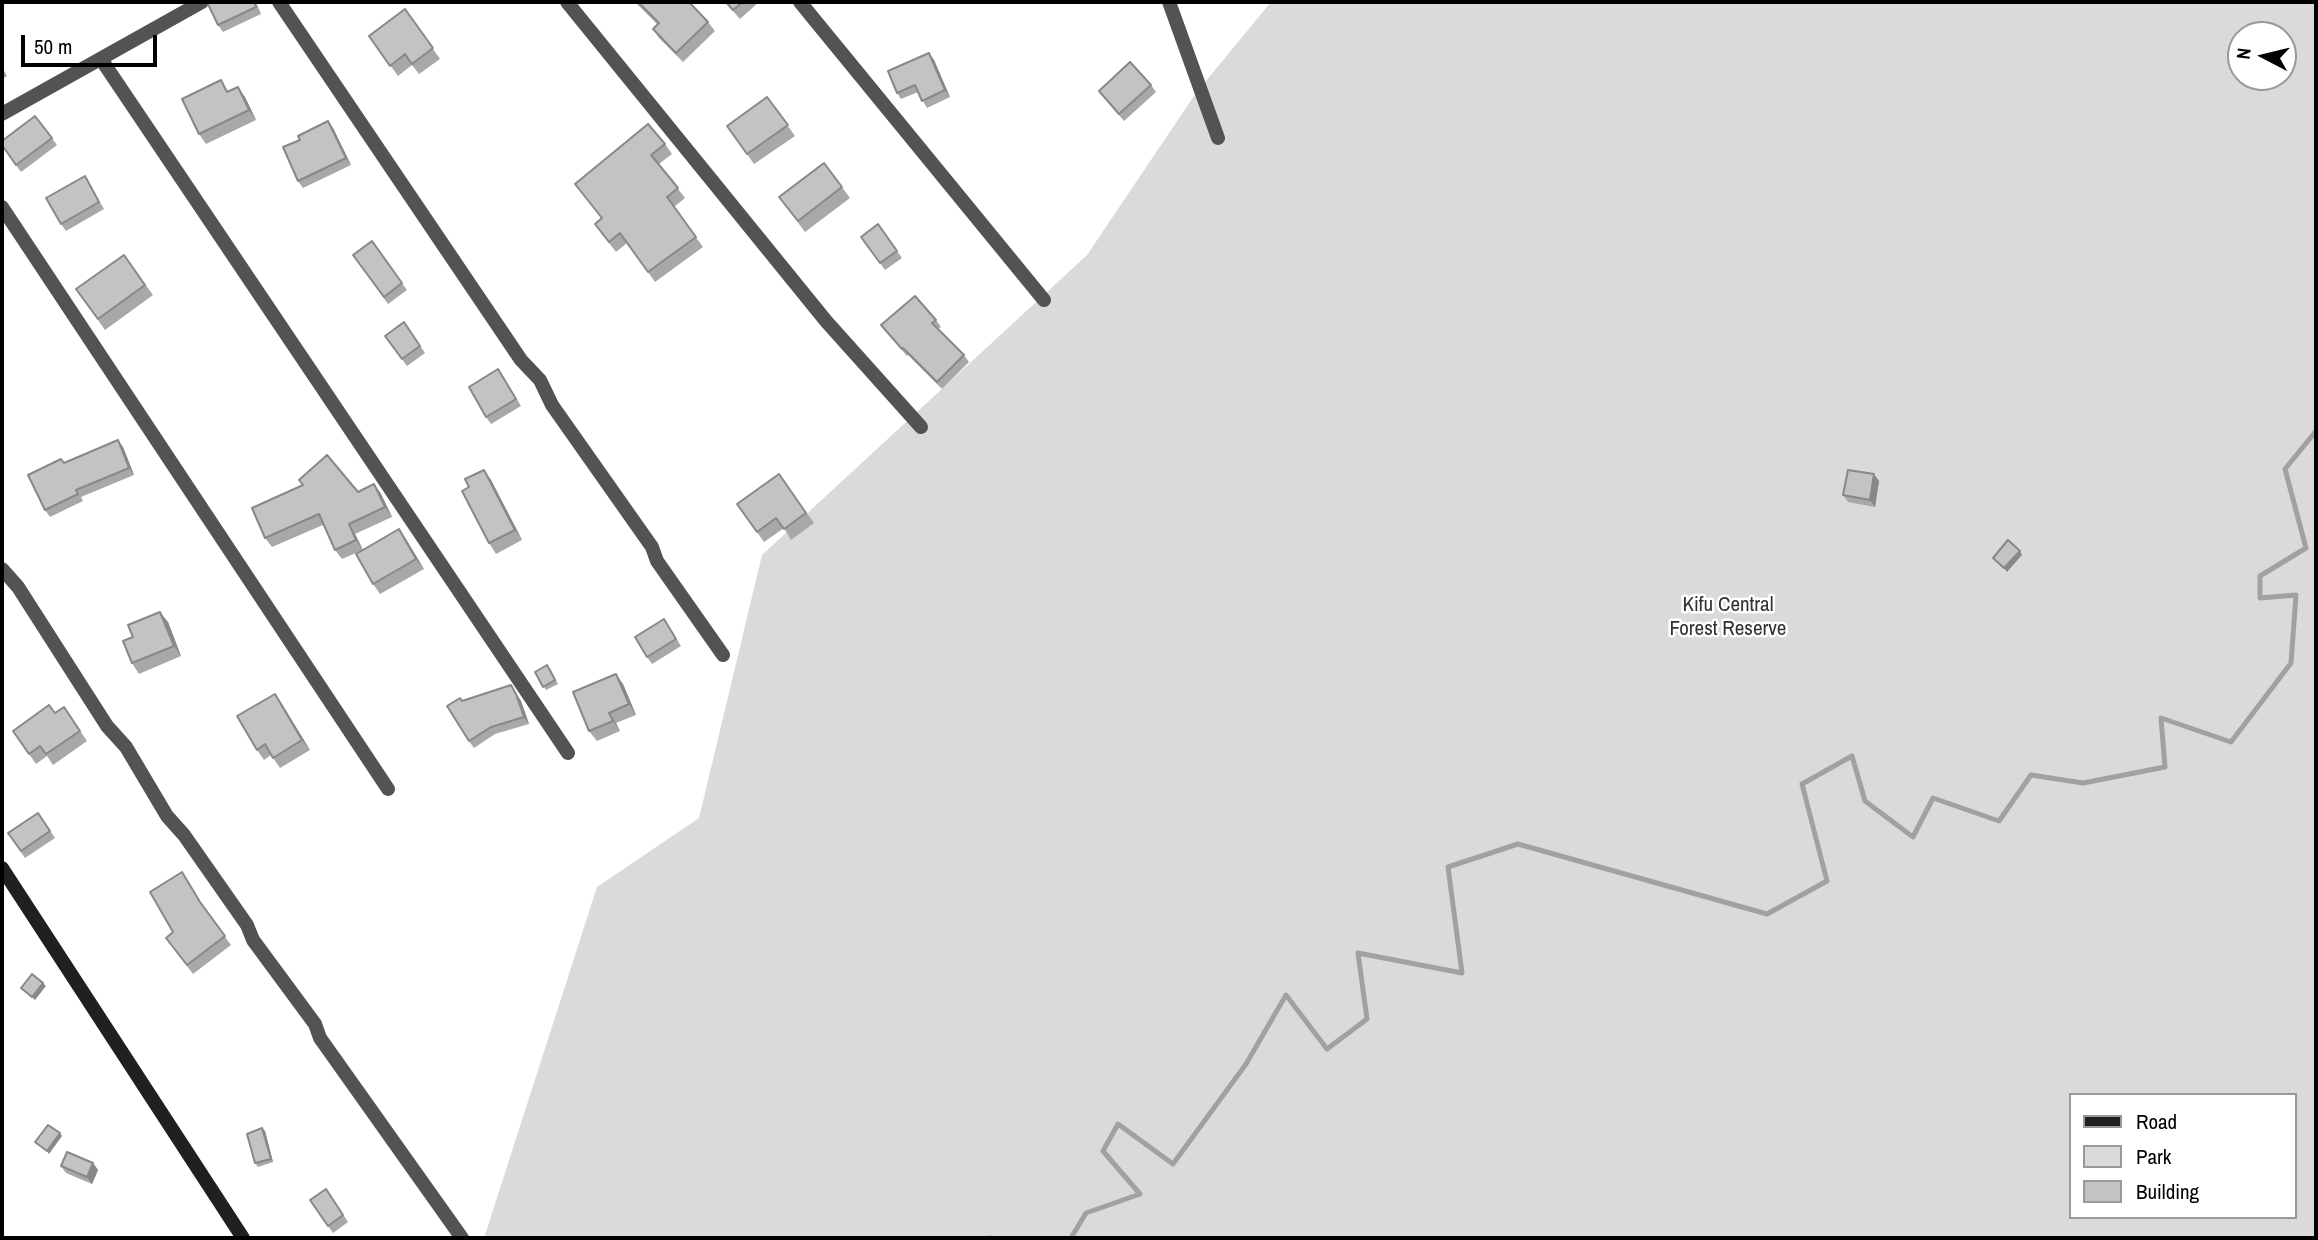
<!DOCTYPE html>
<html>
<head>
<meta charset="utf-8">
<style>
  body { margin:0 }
  #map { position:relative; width:2318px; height:1240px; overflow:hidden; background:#fff; font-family:"Archivo Narrow",sans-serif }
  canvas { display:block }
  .frame { position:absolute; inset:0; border:4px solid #000; pointer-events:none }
  .legend { position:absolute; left:2069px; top:1093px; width:228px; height:126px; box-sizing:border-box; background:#fff; border:2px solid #999; margin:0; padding:9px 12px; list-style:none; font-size:21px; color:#000 }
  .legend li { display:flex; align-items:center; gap:14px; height:35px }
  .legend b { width:35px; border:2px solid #999 }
  .north { position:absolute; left:2227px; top:21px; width:70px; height:70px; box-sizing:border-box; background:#fff; border:2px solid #999; border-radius:50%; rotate:277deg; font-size:19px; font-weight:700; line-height:28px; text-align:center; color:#000 }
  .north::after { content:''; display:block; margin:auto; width:24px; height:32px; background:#000; clip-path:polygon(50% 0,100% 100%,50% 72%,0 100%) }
  .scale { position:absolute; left:21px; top:35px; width:136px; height:32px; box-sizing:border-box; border:4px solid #000; border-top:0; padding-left:9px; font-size:21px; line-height:24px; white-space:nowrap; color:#000; -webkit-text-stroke:5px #fff; paint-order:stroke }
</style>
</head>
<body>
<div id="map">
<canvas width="2318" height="1240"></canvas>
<div class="frame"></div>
<ul class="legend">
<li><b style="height:9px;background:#202020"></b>Road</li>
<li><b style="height:19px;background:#dadada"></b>Park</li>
<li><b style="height:19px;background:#c3c3c3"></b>Building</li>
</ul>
<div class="north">N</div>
<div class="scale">50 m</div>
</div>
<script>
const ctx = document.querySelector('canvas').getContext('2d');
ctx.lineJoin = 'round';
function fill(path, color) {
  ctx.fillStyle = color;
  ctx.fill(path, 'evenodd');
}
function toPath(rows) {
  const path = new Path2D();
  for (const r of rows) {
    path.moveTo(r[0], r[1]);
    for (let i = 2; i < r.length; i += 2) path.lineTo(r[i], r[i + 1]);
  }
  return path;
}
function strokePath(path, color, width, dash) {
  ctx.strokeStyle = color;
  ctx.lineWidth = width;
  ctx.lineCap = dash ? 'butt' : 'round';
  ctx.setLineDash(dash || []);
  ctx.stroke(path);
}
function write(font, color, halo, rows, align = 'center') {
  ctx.font = font + ' "Archivo Narrow",sans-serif';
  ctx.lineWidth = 5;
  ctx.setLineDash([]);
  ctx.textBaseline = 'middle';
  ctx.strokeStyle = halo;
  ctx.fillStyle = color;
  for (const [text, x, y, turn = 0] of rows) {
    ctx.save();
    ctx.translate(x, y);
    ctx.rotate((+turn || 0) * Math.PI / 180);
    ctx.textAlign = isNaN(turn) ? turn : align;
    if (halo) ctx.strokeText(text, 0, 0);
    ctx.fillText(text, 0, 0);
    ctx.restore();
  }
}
fill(toPath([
  [1271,2,2316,2,2316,1238,484,1238,597,887,699,818,762,555,1087,255,1196,93],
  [2241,35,2283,35,2283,77,2241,77],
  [2071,1095,2295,1095,2295,1217,2071,1217]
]), '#dadada');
strokePath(toPath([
  [988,1238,991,1238],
  [1071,1238,1086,1213,1140,1194,1103,1151,1118,1124,1173,1164,1246,1064,1286,995,1327,1049,1367,1019,1358,953,1462,973,1448,867,1518,844,1767,914,1827,881,1802,784,1852,756,1865,801,1913,837,1933,798,1999,821,2031,775,2083,783,2165,767,2161,718,2231,742,2291,663,2296,595,2260,598,2260,576,2306,548,2285,469,2316,431]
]), '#a1a1a1', 5);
strokePath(toPath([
  [279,2,521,360,540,380,552,405,652,547,657,561,723,655],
  [567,2,826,321,921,427],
  [800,2,1044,300],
  [1169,2,1218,138],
  [101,59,568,753],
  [2,114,202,2],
  [2,207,388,789],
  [2,569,18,587,107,726,126,747,167,816,184,835,247,925,253,940,315,1024,320,1038,462,1238]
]), '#535353', 14);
strokePath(toPath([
  [2,868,243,1238]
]), '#202020', 14);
fill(toPath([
  [207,2,256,2,261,14,223,32,218,25],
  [635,2,689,2,708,22,715,31,683,62,659,38,653,29,658,25],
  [725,2,759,2,740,19],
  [405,9,440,59,419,74,412,65,398,76,369,36],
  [929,53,934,60,950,97,927,108,918,92,901,99,897,93],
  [2,67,7,76,2,79],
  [1151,85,1156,92,1124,121,1099,91],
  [229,91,245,97,256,120,206,144,199,134],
  [767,97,795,136,754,164,727,126],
  [35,116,57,145,21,172,2,146],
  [328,121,333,128,351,165,303,188,298,181,300,140],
  [665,144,672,154,659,164,685,198,674,207,703,247,655,282,627,243,616,252,602,234,595,224,602,218,575,184],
  [824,163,850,198,805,232,779,197],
  [89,183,104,209,66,231,61,224],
  [878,224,902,258,885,270,861,237],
  [372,241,407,290,388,304,353,255],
  [124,255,153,295,105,330,76,289],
  [936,320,941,327,938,329,964,355,969,362,942,389,908,355,907,356,881,325],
  [404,322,425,353,407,366,385,336],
  [503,376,521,406,491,424,486,417],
  [118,440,123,447,134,475,81,497,83,501,50,517,45,510,61,459,64,463],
  [484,470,491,480,522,540,496,554,489,543,469,487],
  [779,474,814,523,791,540,784,528,764,542,737,504],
  [299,480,358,492,374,484,381,494,392,517,355,534,363,550,342,559,335,550,323,525,272,547,265,538,303,485],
  [1879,481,1875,507,1848,502,1843,495],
  [399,529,424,569,380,594,373,584],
  [664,619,681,646,652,664,647,657],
  [168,622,181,656,139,674,132,663],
  [550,668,558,684,546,690,535,672],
  [623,684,636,715,616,723,620,731,597,741,589,731],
  [511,685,521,701,529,724,495,734,474,748,469,741,462,701],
  [275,694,310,750,280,768,271,755,264,760,257,750],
  [64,707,87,741,53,765,47,756,36,764,13,731,55,713],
  [38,813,55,838,25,858,8,833],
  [182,872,204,908,231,945,193,974,166,938,173,932],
  [262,1128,265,1131,273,1162,258,1167,255,1163],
  [93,1163,98,1170,92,1184,66,1173,61,1166],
  [326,1189,348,1222,333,1233,310,1200]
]), '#a8a8a8');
fill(toPath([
  [929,53,934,60,950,97,945,90],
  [238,87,245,97,256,120,249,110],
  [328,121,333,128,351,165,346,158],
  [118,440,123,447,134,475,129,468],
  [484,470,491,480,522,540,515,530],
  [1874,474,1879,481,1875,507,1870,500],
  [374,484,381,494,392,517,385,507],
  [349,524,355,534,363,550,356,540],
  [399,529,406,539,424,569,416,559],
  [2020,551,2022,555,2007,572,2004,568],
  [160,612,168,622,181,656,174,646],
  [616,674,623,684,636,715,629,704],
  [275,694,282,704,310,750,302,740],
  [516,694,521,701,529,724,524,717],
  [609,713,616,723,620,731,613,721],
  [43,983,46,986,35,1000,32,997],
  [262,1128,265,1131,273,1162,271,1159],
  [60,1133,62,1136,49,1154,47,1151],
  [93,1163,98,1170,92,1184,87,1177]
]), '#888');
const building = toPath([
  [207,2,254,2,256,7,218,25,207,2],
  [638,2,689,2,708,22,676,53,653,29,659,23,638,2],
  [726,2,743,2,733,10,726,2],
  [405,9,433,48,412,64,405,54,390,66,369,36,405,9],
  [929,53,945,90,922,101,915,85,897,93,888,71,929,53],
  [1130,62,1151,85,1119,114,1099,91,1130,62],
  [221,80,227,92,238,87,249,110,199,134,182,99,221,80],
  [767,97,788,125,747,154,727,126,767,97],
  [35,116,52,138,16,165,2,145,2,141,35,116],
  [328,121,346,158,298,181,283,147,300,140,298,136,328,121],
  [648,124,665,144,651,155,678,188,667,197,696,237,648,272,620,233,609,242,595,224,602,218,575,184,648,124],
  [824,163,842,187,798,221,779,197,824,163],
  [85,176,99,202,61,224,46,198,85,176],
  [878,224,897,251,880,263,861,237,878,224],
  [372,241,402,283,384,297,353,255,372,241],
  [124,255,145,285,98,319,76,289,124,255],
  [915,296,936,320,932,323,964,355,937,382,903,348,902,349,881,325,915,296],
  [404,322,420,346,402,359,385,336,404,322],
  [498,369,516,399,486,417,469,387,498,369],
  [118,440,129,468,76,490,78,494,45,510,28,475,61,459,64,463,118,440],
  [327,455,358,492,374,484,385,507,349,524,356,540,335,550,319,514,265,538,252,508,303,485,299,480,327,455],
  [484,470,515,530,489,543,462,491,469,487,465,479,484,470],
  [1848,470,1874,474,1870,500,1843,495,1848,470],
  [779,474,806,513,784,529,776,518,757,532,737,504,779,474],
  [399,529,416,559,373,584,356,554,399,529],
  [2008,540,2020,551,2004,568,1993,558,2008,540],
  [160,612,174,646,132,663,123,641,133,637,128,625,160,612],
  [664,619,676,639,647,657,635,637,664,619],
  [547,665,555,680,543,687,535,672,547,665],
  [616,674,629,704,609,713,613,721,589,731,573,692,616,674],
  [511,685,516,694,524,717,491,727,469,741,447,706,460,698,462,701,511,685],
  [275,694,302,740,273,758,265,744,257,750,237,716,275,694],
  [49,705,55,713,64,707,80,731,46,754,40,746,29,754,13,731,49,705],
  [38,813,50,831,21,851,8,833,38,813],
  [182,872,200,902,225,936,187,965,166,938,173,932,150,892,182,872],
  [32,974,43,983,32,997,21,988,32,974],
  [48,1125,60,1133,47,1151,35,1142,48,1125],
  [262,1128,271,1159,255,1163,247,1134,262,1128],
  [67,1152,93,1163,87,1177,61,1166,67,1152],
  [326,1189,343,1215,328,1226,310,1200,326,1189]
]);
fill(building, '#c3c3c3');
strokePath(building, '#888', 2);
write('21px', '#313131', '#fff', [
  ["Kifu Central",1728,605],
  ["Forest Reserve",1728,629]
]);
</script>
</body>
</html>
